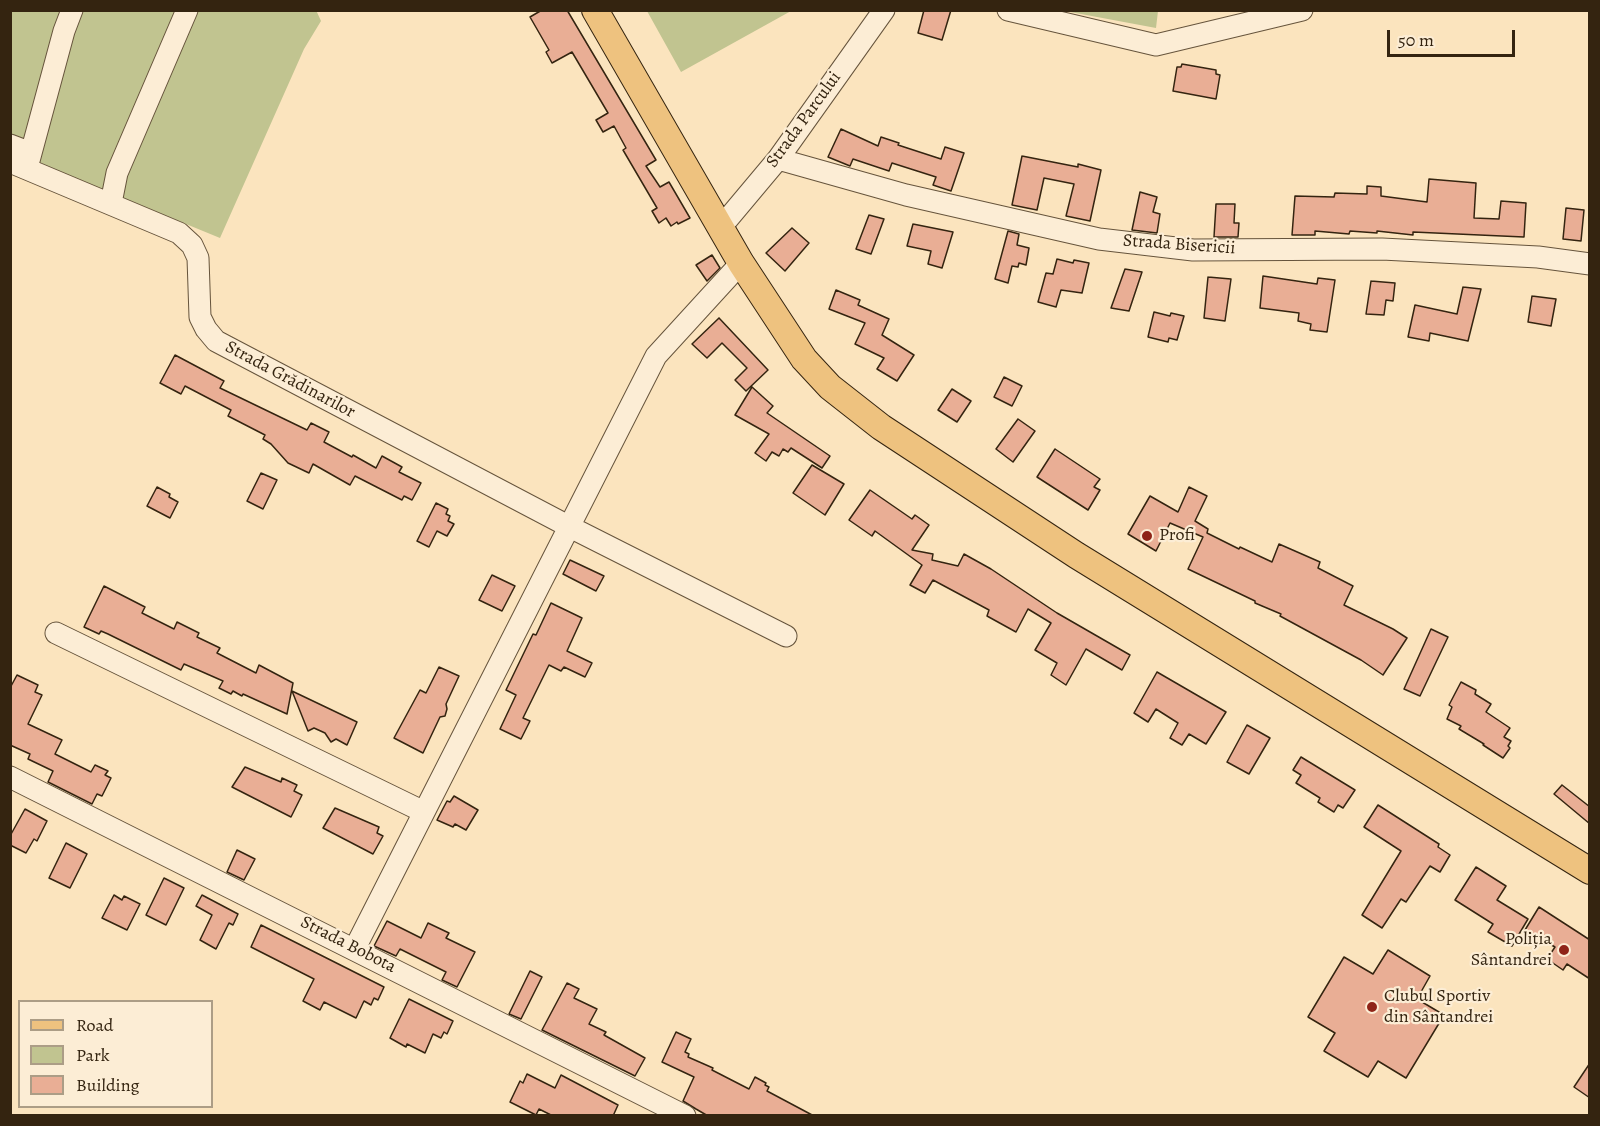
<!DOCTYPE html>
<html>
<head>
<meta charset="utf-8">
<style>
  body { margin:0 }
  #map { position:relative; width:1600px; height:1126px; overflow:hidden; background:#fbe4be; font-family:Alegreya,serif }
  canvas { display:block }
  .frame { position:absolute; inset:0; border:12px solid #342410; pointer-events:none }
  .legend { position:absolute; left:18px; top:1000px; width:195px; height:108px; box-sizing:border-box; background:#fcedd5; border:2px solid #ac9d86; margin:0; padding:8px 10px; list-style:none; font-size:18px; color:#342410 }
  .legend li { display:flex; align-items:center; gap:12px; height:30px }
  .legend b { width:30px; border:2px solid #ac9d86 }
  .scale { position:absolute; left:1387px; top:30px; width:128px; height:27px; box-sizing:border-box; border:3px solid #342410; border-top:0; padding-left:8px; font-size:18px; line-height:21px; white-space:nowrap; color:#342410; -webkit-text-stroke:4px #fcedd5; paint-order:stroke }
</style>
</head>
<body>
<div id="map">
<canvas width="1600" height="1126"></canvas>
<div class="frame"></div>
<ul class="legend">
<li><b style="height:8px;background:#eec27f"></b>Road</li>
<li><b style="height:16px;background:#c1c490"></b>Park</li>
<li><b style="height:16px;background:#e9ae95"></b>Building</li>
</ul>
<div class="scale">50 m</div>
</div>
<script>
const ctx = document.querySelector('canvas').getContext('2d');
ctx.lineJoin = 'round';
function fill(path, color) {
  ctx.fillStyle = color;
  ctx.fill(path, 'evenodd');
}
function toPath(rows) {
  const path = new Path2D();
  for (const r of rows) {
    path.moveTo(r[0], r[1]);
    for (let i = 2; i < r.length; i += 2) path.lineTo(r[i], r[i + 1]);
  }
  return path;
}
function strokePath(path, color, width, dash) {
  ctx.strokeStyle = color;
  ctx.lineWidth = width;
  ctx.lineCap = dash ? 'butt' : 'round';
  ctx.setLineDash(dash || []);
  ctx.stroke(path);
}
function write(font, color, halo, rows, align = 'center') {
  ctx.font = font + ' Alegreya,serif';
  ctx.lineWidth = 4.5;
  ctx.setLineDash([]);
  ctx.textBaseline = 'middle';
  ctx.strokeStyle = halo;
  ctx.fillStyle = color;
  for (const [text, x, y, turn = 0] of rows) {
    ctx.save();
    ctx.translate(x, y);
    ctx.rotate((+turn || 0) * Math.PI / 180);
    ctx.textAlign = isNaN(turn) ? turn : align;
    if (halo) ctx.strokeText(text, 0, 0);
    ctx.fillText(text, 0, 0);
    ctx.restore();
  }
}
fill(toPath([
  [316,10,321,21,304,49,220,238,11,152,10,11],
  [647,11,791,11,681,72],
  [1065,11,1158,10,1158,11,1156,28]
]), '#c1c490');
const building = toPath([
  [542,10,567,10,656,160,646,166,660,187,669,182,690,218,678,224,677,222,671,226,666,218,659,223,652,211,657,208,623,150,626,148,614,126,603,132,596,120,608,113,572,52,552,63,546,52,549,50,530,17,542,10],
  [924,10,951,10,942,40,918,33,924,10],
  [1182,64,1216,70,1216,74,1220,75,1216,99,1173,91,1177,67,1181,67,1182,64],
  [841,129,878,146,881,137,899,143,898,145,941,159,945,147,964,153,951,191,933,185,936,177,892,163,889,171,853,159,850,166,828,157,841,129],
  [1022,156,1078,167,1078,164,1101,170,1090,221,1066,216,1074,184,1044,178,1037,210,1012,205,1022,156],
  [1429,179,1476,183,1474,218,1499,219,1501,201,1526,203,1524,237,1413,232,1413,235,1377,231,1377,233,1350,231,1349,234,1315,231,1315,235,1292,235,1295,196,1334,197,1335,193,1367,194,1367,186,1381,187,1381,196,1427,202,1429,179],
  [1140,192,1157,197,1153,212,1160,214,1157,233,1132,230,1140,192],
  [1216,204,1235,204,1234,223,1239,223,1238,237,1214,237,1216,204],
  [1566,208,1584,210,1581,241,1563,239,1566,208],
  [869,215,884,219,871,254,856,249,869,215],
  [913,224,953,232,942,268,928,264,931,251,907,246,913,224],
  [792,228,809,243,785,271,766,253,792,228],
  [1008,231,1019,234,1017,245,1029,248,1026,265,1019,263,1018,267,1012,266,1008,283,995,279,1008,231],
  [712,255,720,268,707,281,696,265,712,255],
  [1057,259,1073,263,1074,260,1089,263,1082,293,1061,290,1056,307,1038,302,1046,273,1053,274,1057,259],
  [1125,269,1142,272,1129,311,1111,308,1125,269],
  [1263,276,1317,284,1318,278,1335,280,1327,332,1310,330,1311,324,1298,321,1299,313,1260,308,1263,276],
  [1208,277,1231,279,1225,321,1204,318,1208,277],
  [1371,281,1395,283,1393,301,1386,300,1384,315,1366,314,1371,281],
  [1463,287,1481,289,1468,341,1430,333,1429,341,1408,337,1415,305,1457,314,1463,287],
  [836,290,860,300,858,305,889,319,882,335,914,355,897,381,877,369,884,358,855,344,865,323,829,309,836,290],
  [1532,296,1556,299,1551,326,1528,322,1532,296],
  [1154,312,1170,316,1171,313,1184,316,1177,340,1169,338,1168,342,1148,337,1154,312],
  [719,318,768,370,746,391,735,380,747,368,722,343,707,358,692,344,719,318],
  [175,355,224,381,220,388,307,430,311,423,329,432,324,442,352,457,353,455,376,468,382,456,402,467,399,472,421,483,412,500,404,496,402,500,355,476,350,485,313,464,309,473,288,463,271,444,263,439,265,435,228,416,231,410,185,386,181,394,160,383,175,355],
  [1004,377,1022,386,1012,406,994,397,1004,377],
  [752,387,773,406,767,413,830,456,822,468,791,448,788,452,783,449,779,456,772,452,766,461,755,453,769,434,735,415,752,387],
  [952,389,971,401,957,422,938,410,952,389],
  [1018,419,1035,431,1013,462,996,449,1018,419],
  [1055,449,1100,479,1094,487,1100,490,1088,510,1037,477,1055,449],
  [812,465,844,484,825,515,793,493,812,465],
  [261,473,277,480,263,509,247,501,261,473],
  [157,487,170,494,169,497,178,502,170,518,147,506,157,487],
  [1189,487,1207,496,1195,521,1208,529,1207,533,1239,549,1240,547,1272,562,1279,544,1320,562,1318,568,1353,586,1344,605,1393,629,1407,638,1383,675,1361,660,1280,616,1281,614,1255,603,1255,601,1188,569,1203,537,1170,523,1156,551,1128,534,1150,496,1178,512,1189,487],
  [870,490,912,519,915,515,929,525,912,550,933,554,932,560,958,566,964,554,991,569,1057,613,1130,655,1122,670,1086,649,1066,685,1051,675,1057,663,1035,650,1051,623,1028,609,1016,632,987,616,989,610,933,580,925,593,910,585,922,565,875,531,872,536,849,520,870,490],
  [436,503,448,509,446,514,450,516,448,521,454,524,447,536,437,531,429,547,417,541,436,503],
  [570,560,604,576,596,591,563,574,570,560],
  [492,575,515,586,502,611,479,600,492,575],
  [104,586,145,607,142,613,174,629,177,622,199,633,197,637,220,648,217,653,256,673,259,665,293,683,287,714,243,694,242,696,233,691,231,694,219,688,223,681,198,670,184,664,181,670,108,634,101,631,99,634,84,627,104,586],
  [551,603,582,618,567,651,592,663,585,677,564,667,561,671,549,665,523,718,530,721,521,739,500,729,516,695,506,690,533,634,536,635,551,603],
  [1431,629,1448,637,1420,696,1404,689,1431,629],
  [439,667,459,676,446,704,447,709,445,716,440,717,423,753,394,738,420,690,426,693,439,667],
  [1157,672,1226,712,1206,744,1189,734,1182,745,1170,738,1178,723,1156,709,1148,722,1134,713,1157,672],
  [17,675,38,685,35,692,42,695,28,724,62,740,55,754,91,772,95,765,108,771,105,775,111,778,102,796,97,794,92,804,48,782,53,771,28,759,30,754,10,745,10,688,17,675],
  [1461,682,1476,690,1475,694,1491,704,1486,712,1510,728,1504,737,1511,741,1508,746,1510,748,1503,758,1483,745,1484,744,1459,729,1461,726,1447,719,1452,707,1449,705,1461,682],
  [292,691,357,722,347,745,336,739,331,742,325,733,314,728,308,731,292,691],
  [1247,725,1270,738,1249,774,1227,762,1247,725],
  [1301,757,1355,790,1343,808,1338,805,1334,812,1318,802,1320,798,1296,783,1301,775,1293,770,1301,757],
  [245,767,281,782,282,778,297,785,294,791,302,795,291,817,232,787,245,767],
  [1562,785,1590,807,1590,824,1554,794,1562,785],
  [454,796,478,810,466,830,455,824,453,827,437,820,447,801,450,802,454,796],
  [1378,805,1439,844,1438,847,1450,855,1440,872,1430,866,1406,902,1401,899,1382,928,1362,915,1401,851,1364,827,1378,805],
  [335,808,379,827,377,833,383,836,373,854,323,828,335,808],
  [25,809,47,821,37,841,34,839,26,853,10,845,10,836,25,809],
  [66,843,87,854,70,888,49,878,66,843],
  [237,850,255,859,244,880,227,872,237,850],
  [1476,867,1506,886,1497,900,1528,919,1512,946,1488,932,1493,924,1455,900,1476,867],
  [164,878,184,888,166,925,146,915,164,878],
  [114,895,122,900,124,896,140,904,127,930,102,918,114,895],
  [202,895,238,914,233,925,229,923,216,949,200,940,212,915,196,906,202,895],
  [1539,907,1590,940,1590,979,1567,964,1563,970,1547,959,1555,947,1525,930,1539,907],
  [387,921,421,938,428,923,449,933,446,938,475,952,457,987,442,980,446,972,400,949,396,956,374,946,387,921],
  [261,925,384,987,378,1000,374,998,371,1005,364,1001,356,1018,324,1002,320,1010,303,1001,314,979,251,947,261,925],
  [1388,950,1430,976,1417,999,1444,1015,1406,1078,1378,1061,1368,1077,1324,1051,1335,1033,1308,1017,1344,957,1373,974,1388,950],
  [530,971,542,977,521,1019,509,1014,530,971],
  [567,983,579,989,574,998,597,1009,589,1024,606,1032,604,1035,645,1058,635,1076,542,1030,567,983],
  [409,999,453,1021,447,1034,444,1032,441,1038,433,1034,425,1053,407,1044,406,1047,390,1038,409,999],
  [676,1032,691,1039,685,1052,689,1054,688,1057,713,1068,712,1070,749,1089,755,1077,766,1083,765,1085,769,1087,767,1091,814,1116,708,1116,696,1109,683,1101,694,1077,662,1062,676,1032],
  [1590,1063,1590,1098,1574,1087,1590,1063],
  [527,1074,555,1088,561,1075,618,1105,613,1116,553,1116,539,1109,536,1115,510,1102,520,1081,523,1083,527,1074]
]);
fill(building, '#e9ae95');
strokePath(building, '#342410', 1.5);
const minor = toPath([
  [1008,10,1156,45,1302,10],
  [10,145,31,153],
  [778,159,906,195,1099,239,1193,250,1382,249,1538,257,1590,264],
  [10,162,179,233,192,245,198,258,200,317,206,329,216,341,568,526,786,636],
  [27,168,64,31,72,10],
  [111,203,117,173,187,10],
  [721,227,778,159,884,10],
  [56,633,424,812],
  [10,777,685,1116],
  [355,948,656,356,741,263]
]);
const major = toPath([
  [595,10,741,263,804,359,830,387,881,427,1076,555,1590,871]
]);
strokePath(minor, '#66543c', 23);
strokePath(major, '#342410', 28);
strokePath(minor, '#fcedd5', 21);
strokePath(major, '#eec27f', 26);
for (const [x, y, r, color] of [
  [1147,536,6,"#8f2418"],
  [1564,950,6,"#8f2418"],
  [1372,1007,6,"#8f2418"]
]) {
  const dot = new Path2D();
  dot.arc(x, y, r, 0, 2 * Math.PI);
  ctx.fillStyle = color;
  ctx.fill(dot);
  strokePath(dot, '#fcedd5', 2);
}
write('18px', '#342410', '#fcedd5', [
  ["Strada Parcului",804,120,-54],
  ["Strada Bisericii",1179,245,4],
  ["Strada Grădinarilor",290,380,28],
  ["Strada Bobota",348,945,27]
]);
write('18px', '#342410', '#fcedd5', [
  ["Profi",1159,536],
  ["Poliția",1552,940,"right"],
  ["Sântandrei",1552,961,"right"],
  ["Clubul Sportiv",1384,997],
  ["din Sântandrei",1384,1018]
], 'left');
</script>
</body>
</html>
